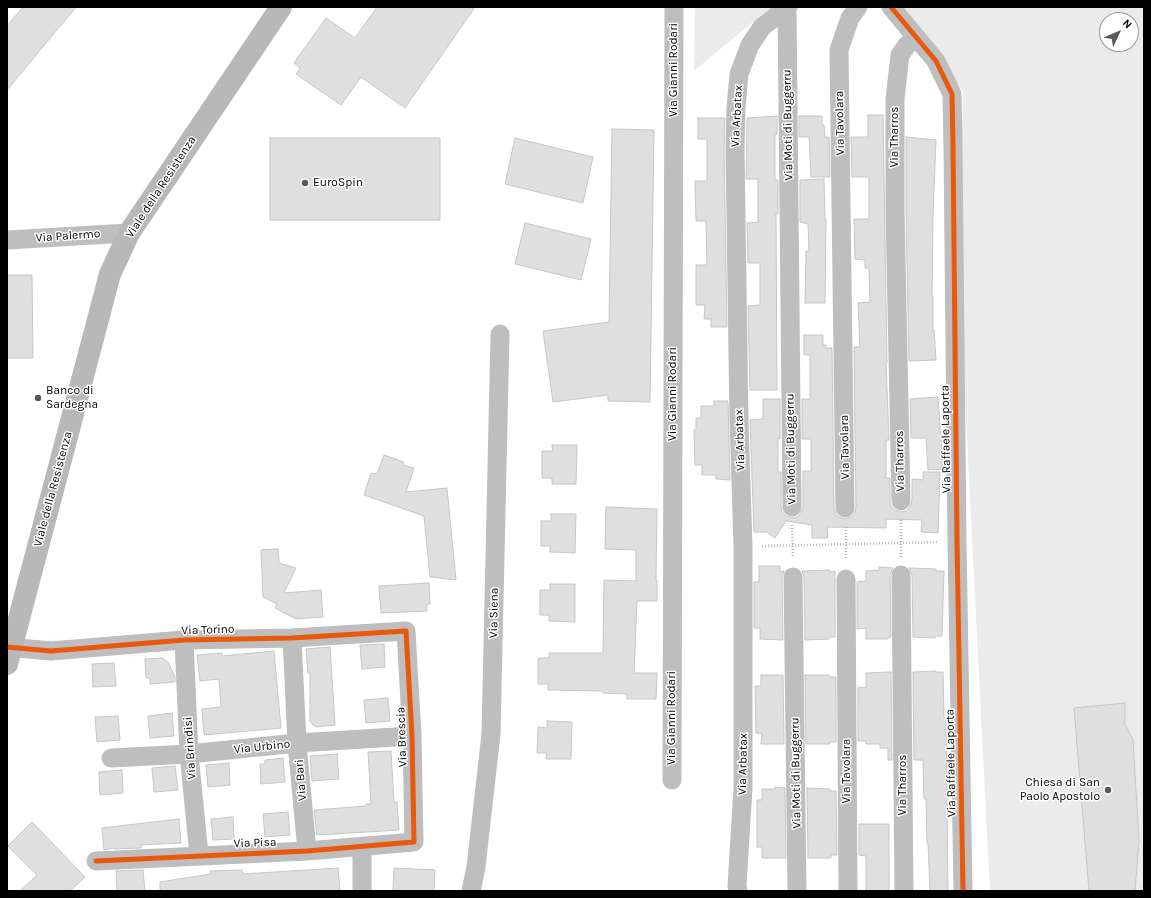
<!DOCTYPE html>
<html>
<head>
<meta charset="utf-8">
<style>
  body { margin:0 }
  #map { position:relative; width:1151px; height:898px; overflow:hidden; background:#fff; font-family:Karla,sans-serif }
  canvas { display:block }
  .frame { position:absolute; inset:0; border:8px solid #000; pointer-events:none }
  .north { position:absolute; left:1099px; top:12px; width:40px; height:40px; box-sizing:border-box; background:#fff; border:1px solid #999; border-radius:50%; rotate:46deg; font-size:11px; font-weight:700; line-height:16px; text-align:center; color:#000 }
  .north::after { content:''; display:block; margin:auto; width:14px; height:18px; background:#595959; clip-path:polygon(50% 0,100% 100%,50% 72%,0 100%) }
</style>
</head>
<body>
<div id="map">
<canvas width="1151" height="898"></canvas>
<div class="frame"></div>
<div class="north">N</div>
</div>
<script>
const ctx = document.querySelector('canvas').getContext('2d');
ctx.lineJoin = 'round';
function fill(path, color) {
  ctx.fillStyle = color;
  ctx.fill(path, 'evenodd');
}
function toPath(rows) {
  const path = new Path2D();
  for (const r of rows) {
    path.moveTo(r[0], r[1]);
    for (let i = 2; i < r.length; i += 2) path.lineTo(r[i], r[i + 1]);
  }
  return path;
}
function strokePath(path, color, width, dash) {
  ctx.strokeStyle = color;
  ctx.lineWidth = width;
  ctx.lineCap = dash ? 'butt' : 'round';
  ctx.setLineDash(dash || []);
  ctx.stroke(path);
}
function write(font, color, halo, rows, align = 'center') {
  ctx.font = font + ' Karla,sans-serif';
  ctx.lineWidth = 3;
  ctx.setLineDash([]);
  ctx.textBaseline = 'middle';
  ctx.strokeStyle = halo;
  ctx.fillStyle = color;
  for (const [text, x, y, turn = 0] of rows) {
    ctx.save();
    ctx.translate(x, y);
    ctx.rotate((+turn || 0) * Math.PI / 180);
    ctx.textAlign = isNaN(turn) ? turn : align;
    if (halo) ctx.strokeText(text, 0, 0);
    ctx.fillText(text, 0, 0);
    ctx.restore();
  }
}
fill(toPath([
  [695,7,773,7,760,16,694,71],
  [898,7,1144,7,1144,891,990,891,958,264,963,91,916,27],
  [1107,20,1131,20,1131,44,1107,44]
]), '#ebebeb');
const building = toPath([
  [23,7,76,7,7,90,7,26,23,7],
  [377,7,475,7,405,108,361,77,341,105,296,74,300,68,294,63,326,18,355,38,377,7],
  [868,115,883,115,887,363,886,363,889,440,886,440,886,478,890,478,890,502,891,506,895,510,901,512,906,511,910,507,912,501,912,479,923,480,923,472,940,472,938,533,921,532,922,520,886,519,886,528,827,527,828,538,812,538,812,525,786,521,775,538,767,532,754,532,750,420,763,419,763,399,780,399,780,439,778,438,778,472,781,472,781,507,782,512,786,516,792,518,797,517,801,513,803,507,803,471,811,471,811,439,802,439,802,399,810,399,810,355,804,355,804,335,823,335,823,345,826,345,826,348,832,348,834,508,836,514,839,517,845,519,851,517,854,514,856,508,854,347,860,347,858,303,870,302,869,268,865,268,865,260,855,259,854,219,869,219,869,177,852,177,851,137,868,137,868,115],
  [777,116,777,134,775,134,775,180,778,180,778,214,776,213,777,390,750,390,748,306,760,305,760,263,748,263,747,223,758,222,758,179,746,179,747,118,777,116],
  [799,116,822,116,822,125,824,125,825,137,829,137,830,177,811,177,809,137,799,137,799,116],
  [698,118,725,118,724,150,727,327,711,327,711,319,704,319,705,305,696,305,696,265,707,265,706,221,696,221,695,181,707,181,707,139,698,139,698,118],
  [612,129,654,130,650,402,608,401,608,395,553,402,543,331,609,322,612,129],
  [906,137,936,140,933,214,932,296,933,296,933,331,934,330,936,360,909,361,906,211,906,137],
  [270,138,440,138,440,220,270,220,270,138],
  [515,138,593,157,583,203,505,184,515,138],
  [824,179,825,219,826,219,825,303,805,303,806,251,809,251,808,224,800,222,800,180,824,179],
  [525,223,591,239,581,280,515,264,525,223],
  [7,275,32,275,33,358,7,358,7,275],
  [938,397,943,469,928,470,926,438,911,438,910,399,938,397],
  [714,401,728,401,730,480,716,479,716,475,702,475,702,465,695,465,694,430,696,430,696,418,701,418,701,406,714,406,714,401],
  [552,445,577,445,576,484,552,484,552,478,542,478,542,451,553,451,552,445],
  [384,455,404,462,403,465,414,468,406,492,447,488,456,580,430,577,424,516,364,495,371,473,377,474,384,455],
  [606,507,657,509,656,580,657,580,657,601,637,601,634,673,657,673,656,699,627,699,627,694,603,693,603,691,548,690,548,684,538,684,538,658,549,658,549,653,603,653,604,580,636,581,636,550,605,549,606,507],
  [551,514,576,514,575,553,550,552,550,546,541,546,541,521,551,521,551,514],
  [278,549,279,563,296,568,284,593,321,590,323,617,296,619,275,608,277,604,263,597,261,550,278,549],
  [759,566,780,566,780,572,784,571,782,577,783,640,760,639,760,628,754,628,754,582,759,582,759,566],
  [879,567,893,568,890,575,891,637,888,637,888,639,866,639,866,628,857,629,857,582,866,581,866,571,879,570,879,567],
  [909,568,936,569,936,571,944,571,942,636,935,636,935,638,913,637,912,575,909,568],
  [829,570,829,572,835,571,835,637,829,637,829,639,805,640,804,577,802,571,829,570],
  [429,583,430,604,427,604,427,611,381,613,379,586,429,583],
  [550,584,575,584,575,622,549,621,549,615,540,615,540,590,550,590,550,584],
  [384,644,385,667,362,669,360,645,384,644],
  [330,647,335,725,317,727,313,725,310,721,310,673,308,673,306,649,330,647],
  [274,651,281,728,204,735,202,709,221,707,219,679,200,681,197,655,222,653,222,656,274,651],
  [162,658,168,662,175,677,175,682,150,684,150,678,146,678,145,659,162,658],
  [114,663,116,686,93,687,92,664,114,663],
  [935,671,936,672,943,672,944,718,946,718,948,891,930,891,928,843,927,843,926,799,924,799,923,760,914,760,913,672,935,671],
  [891,672,892,760,888,760,888,748,880,748,880,744,866,744,866,741,858,741,858,687,866,688,866,673,891,672],
  [761,675,783,675,784,744,761,744,762,734,756,733,755,686,761,686,761,675],
  [805,675,829,675,829,677,836,677,836,742,830,742,830,744,806,744,805,675],
  [388,698,390,721,366,723,364,700,388,698],
  [1125,703,1125,725,1133,740,1139,840,1135,891,1089,891,1074,708,1125,703],
  [172,713,174,736,150,738,148,716,172,713],
  [118,716,120,740,97,742,95,717,118,716],
  [547,721,572,722,571,759,546,759,547,753,537,753,538,727,547,728,547,721],
  [391,751,394,802,397,802,399,830,317,835,314,810,366,806,366,804,371,804,368,752,391,751],
  [337,754,339,779,312,781,310,756,337,754],
  [283,758,285,782,261,784,260,764,265,764,265,760,283,758],
  [229,763,230,785,208,787,206,765,229,763],
  [175,766,178,790,154,792,152,768,175,766],
  [122,770,123,793,100,795,99,772,122,770],
  [775,787,785,788,786,858,762,858,762,847,757,847,757,800,762,800,762,789,775,789,775,787],
  [807,788,830,789,830,791,836,791,837,855,831,855,831,858,808,858,807,788],
  [288,812,290,835,265,837,263,814,288,812],
  [233,817,234,839,213,840,211,819,233,817],
  [179,819,181,843,141,845,141,848,114,849,114,848,104,850,102,828,179,819],
  [32,822,85,877,70,891,20,891,37,875,8,846,32,822],
  [859,824,889,824,889,891,866,891,866,856,859,855,859,824],
  [338,868,340,891,160,891,160,882,211,874,210,871,242,870,243,874,338,868],
  [394,868,435,870,434,891,393,891,394,868],
  [143,870,145,891,117,891,116,871,143,870]
]);
fill(building, '#dfdfdf');
strokePath(building, '#c6c6c6', 1);
strokePath(toPath([
  [901,520,901,557],
  [792,525,793,558],
  [846,527,846,560],
  [762,546,939,542]
]), '#b9b9b9', 2.5, [1, 2]);
strokePath(toPath([
  [787,7,792,507],
  [891,7,936,61,952,94,953,146,957,541,963,891],
  [7,240,129,233],
  [901,501,895,211,895,99,900,55,907,45,917,38],
  [845,508,839,50,850,18,858,7],
  [901,575,904,891],
  [793,577,797,891],
  [846,579,848,891],
  [292,638,297,743,307,851],
  [184,640,189,754,199,855],
  [7,647,51,651,184,640,292,638,406,631,412,736,414,842,307,851,96,861],
  [111,758,189,754,297,743,412,736],
  [672,780,674,7],
  [362,891,362,846],
  [471,891,476,867,491,734,500,334],
  [738,891,737,886,743,788,743,547,739,420,735,150,736,108,739,74,750,45,762,27,788,7]
]), '#bebebe', 19);
strokePath(toPath([
  [7,664,110,274,129,233,281,7]
]), '#b8b8b8', 22);
strokePath(toPath([
  [891,7,936,61,952,94,953,146,957,541,963,891],
  [7,647,51,651,184,640,292,638,406,631,412,736,414,842,307,851,96,861]
]), '#e8590c', 5);
for (const [x, y, r, color] of [
  [305,183,4,"#595959"],
  [38,398,4,"#595959"],
  [1108,790,4,"#595959"]
]) {
  const dot = new Path2D();
  dot.arc(x, y, r, 0, 2 * Math.PI);
  ctx.fillStyle = color;
  ctx.fill(dot);
  strokePath(dot, '#fff', 1.5);
}
write('12px', '#000', '#fff', [
  ["Via Gianni Rodari",674,70,-90],
  ["Via Arbatax",737,116,-87],
  ["Via Tavolara",840,123,-91],
  ["Via Moti di Buggerru",788,125,-91],
  ["Via Tharros",895,137,-90],
  ["Viale della Resistenza",161,187,-57],
  ["Via Palermo",68,236,-4],
  ["Via Gianni Rodari",673,394,-90],
  ["Via Raffaele Laporta",946,439,-91],
  ["Via Arbatax",740,440,-92],
  ["Via Tavolara",845,447,-91],
  ["Via Moti di Buggerru",791,449,-91],
  ["Via Tharros",900,461,-91],
  ["Viale della Resistenza",53,489,-75],
  ["Via Siena",494,613,-89],
  ["Via Torino",208,630,-2],
  ["Via Gianni Rodari",672,718,-90],
  ["Via Brescia",402,737,-92],
  ["Via Urbino",262,747,-6],
  ["Via Brindisi",190,748,-94],
  ["Via Raffaele Laporta",951,763,-91],
  ["Via Arbatax",743,764,-89],
  ["Via Tavolara",847,771,-90],
  ["Via Moti di Buggerru",796,773,-91],
  ["Via Bari",301,780,-95],
  ["Via Tharros",903,785,-90],
  ["Via Pisa",255,843,-2]
]);
write('12px', '#000', '#fff', [
  ["EuroSpin",313,183],
  ["Banco di",46,391],
  ["Sardegna",46,405],
  ["Chiesa di San",1100,783,"right"],
  ["Paolo Apostolo",1100,797,"right"]
], 'left');
</script>
</body>
</html>
